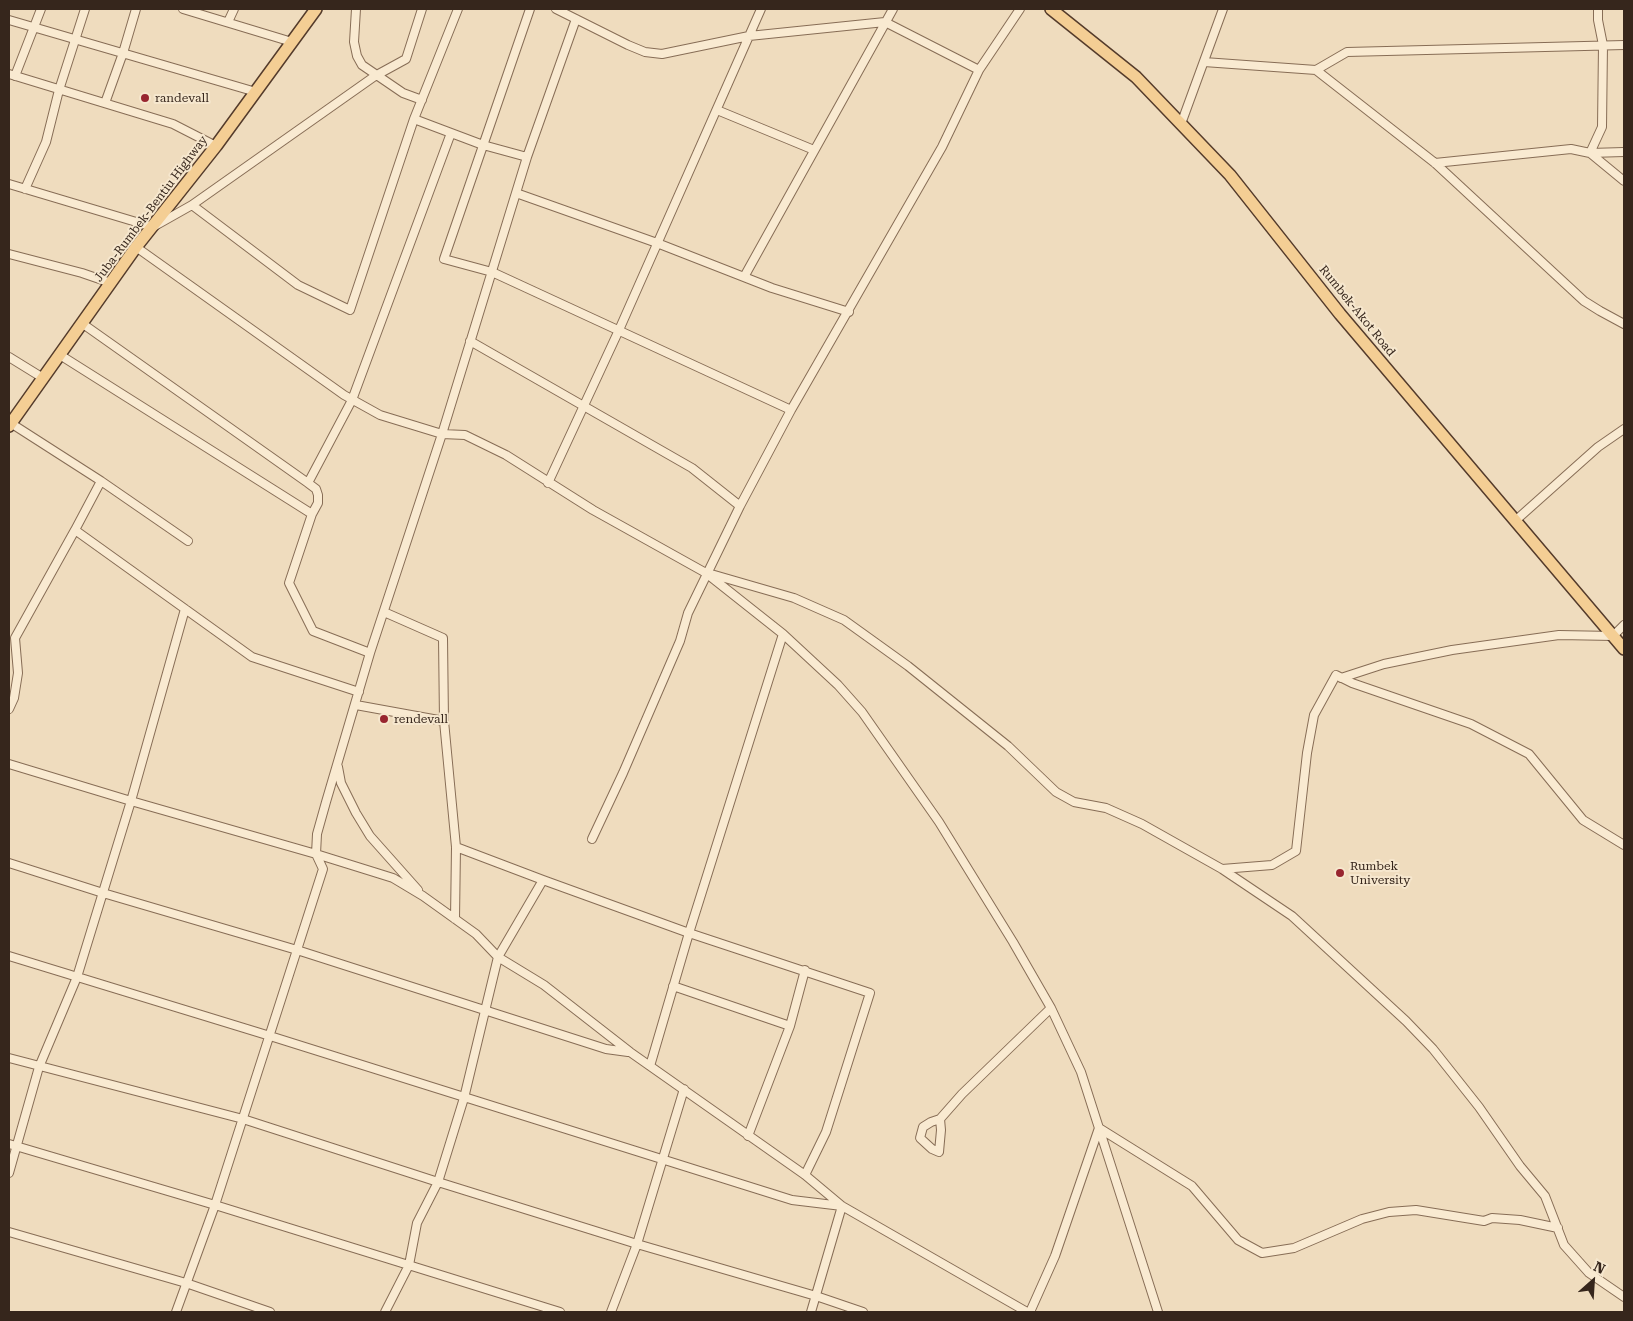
<!DOCTYPE html>
<html>
<head>
<meta charset="utf-8">
<style>
  body { margin:0 }
  #map { position:relative; width:1633px; height:1321px; overflow:hidden; background:#efdcbe; font-family:"Roboto Serif",serif }
  canvas { display:block }
  .frame { position:absolute; inset:0; border:10px solid #36261c; pointer-events:none }
  .north { position:absolute; left:1568px; top:1256px; width:50px; height:50px; -webkit-text-stroke:4px #f6e7ce; paint-order:stroke; rotate:26deg; font-size:14px; font-weight:700; line-height:20px; text-align:center; color:#36261c }
  .north::after { content:''; display:block; margin:auto; width:18px; height:22px; background:#36261c; clip-path:polygon(50% 0,100% 100%,50% 72%,0 100%) }
</style>
</head>
<body>
<div id="map">
<canvas width="1633" height="1321"></canvas>
<div class="frame"></div>
<div class="north">N</div>
</div>
<script>
const ctx = document.querySelector('canvas').getContext('2d');
ctx.lineJoin = 'round';
function toPath(rows) {
  const path = new Path2D();
  for (const r of rows) {
    path.moveTo(r[0], r[1]);
    for (let i = 2; i < r.length; i += 2) path.lineTo(r[i], r[i + 1]);
  }
  return path;
}
function strokePath(path, color, width, dash) {
  ctx.strokeStyle = color;
  ctx.lineWidth = width;
  ctx.lineCap = dash ? 'butt' : 'round';
  ctx.setLineDash(dash || []);
  ctx.stroke(path);
}
function write(font, color, halo, rows, align = 'center') {
  ctx.font = font + ' "Roboto Serif",serif';
  ctx.lineWidth = 4;
  ctx.setLineDash([]);
  ctx.textBaseline = 'middle';
  ctx.strokeStyle = halo;
  ctx.fillStyle = color;
  for (const [text, x, y, turn = 0] of rows) {
    ctx.save();
    ctx.translate(x, y);
    ctx.rotate((+turn || 0) * Math.PI / 180);
    ctx.textAlign = isNaN(turn) ? turn : align;
    if (halo) ctx.strokeText(text, 0, 0);
    ctx.fillText(text, 0, 0);
    ctx.restore();
  }
}
const street = toPath([
  [183,9,292,42],
  [356,9,354,42,357,56,362,65,403,93,422,100],
  [530,9,444,259,492,272,791,410],
  [556,9,628,45,645,52,662,54,749,36,885,22,979,70],
  [1598,9,1598,20,1603,45,1602,127,1590,153,1624,181],
  [9,20,256,92],
  [228,22,234,9],
  [1204,62,1316,70,1435,163,1584,301,1600,311,1624,324],
  [1316,70,1347,52,1624,45],
  [9,74,173,124,216,146],
  [15,76,41,9],
  [105,103,123,53,136,9],
  [717,110,814,150],
  [414,119,483,145,527,157],
  [1181,124,1223,9],
  [1435,163,1571,149,1590,153,1624,152],
  [9,184,153,227,192,205,375,76,406,59,422,9],
  [25,189,46,142,59,90,85,9],
  [516,193,657,243,772,288,849,312],
  [192,205,298,285,350,310,414,119,458,9],
  [136,247,344,395,380,415,442,434,465,435,506,455,593,510,706,573,783,634,838,685,862,712,939,822,1013,942,1051,1008,1081,1072,1158,1312],
  [9,254,82,273,111,283],
  [744,277,893,9],
  [83,324,308,483,352,400,451,133],
  [470,341,692,468,740,506],
  [60,355,312,514,289,583,313,631,370,653],
  [9,357,43,378],
  [9,422,101,481,188,541],
  [308,483,316,489,318,495,318,503,312,514],
  [548,483,619,330,761,9],
  [1515,521,1598,447,1624,429],
  [75,530,101,481],
  [711,574,794,598,844,620,908,666,1008,746,1056,792,1074,802,1106,808,1142,824,1222,869,1292,916,1406,1021,1433,1049,1479,1107,1520,1166,1545,1196,1564,1245,1589,1273,1624,1297],
  [384,612,443,638,444,721,456,847,455,919],
  [1341,678,1384,664,1452,650,1559,635,1613,636,1624,625],
  [356,705,444,721],
  [9,709,14,698,18,673,15,638,75,530,252,657,359,692],
  [9,764,131,801,316,854,393,878,423,896,476,934,498,957,544,985,630,1052,805,1175,842,1206,1027,1312],
  [338,767,341,783,356,813,370,836,418,890],
  [592,839,623,773,680,641,688,613,740,506,791,410,942,147,979,70,1020,9],
  [456,847,543,880,689,933,870,993,826,1132,805,1175],
  [9,863,103,893,297,950,606,1049,628,1052],
  [1222,869,1272,865,1296,851,1307,753,1314,715,1336,675,1352,683,1471,724,1529,754,1583,820,1624,845],
  [9,956,270,1036,792,1200,842,1206,811,1312],
  [673,986,790,1026],
  [9,1058,243,1119,438,1182,637,1244,816,1296,863,1312],
  [650,1066,689,933,783,634],
  [940,1119,931,1122,923,1127,920,1138,932,1149,939,1152,941,1130,940,1119,962,1094,1051,1008],
  [748,1136,790,1026,805,970],
  [9,1144,215,1205,560,1312],
  [9,1173,39,1067,77,977,131,801,185,609],
  [9,1232,186,1283,270,1312],
  [176,1312,215,1205,323,869,316,854,317,834,326,802,370,653,442,434,527,157,576,19],
  [385,1312,409,1265,417,1223,438,1182,464,1098,498,957,543,880],
  [611,1312,637,1244,684,1089],
  [1030,1312,1055,1256,1099,1128,1192,1186,1238,1240,1262,1253,1294,1248,1362,1219,1389,1212,1416,1210,1484,1221,1492,1218,1520,1220,1558,1228]
]);
const primary = toPath([
  [1051,9,1136,77,1230,175,1340,314,1624,649],
  [9,426,136,247,216,146,316,9]
]);
strokePath(street, '#876d56', 10);
strokePath(primary, '#543b2b', 14);
strokePath(street, '#f9ead1', 8);
strokePath(primary, '#f4ce94', 11);
for (const [x, y, r, color] of [
  [145,98,5,"#98252f"],
  [384,719,5,"#98252f"],
  [1340,873,5,"#98252f"]
]) {
  const dot = new Path2D();
  dot.arc(x, y, r, 0, 2 * Math.PI);
  ctx.fillStyle = color;
  ctx.fill(dot);
  strokePath(dot, '#f6e7ce', 2);
}
write('12px', '#36261c', '#f6e7ce', [
  ["randevall",155,98],
  ["rendevall",394,719],
  ["Rumbek",1350,866],
  ["University",1350,880]
], 'left');
write('12px', '#36261c', '#f6e7ce', [
  ["Juba-Rumbek-Bentiu Highway",151,209,-53],
  ["Rumbek-Akot Road",1357,311,51]
]);
</script>
</body>
</html>
